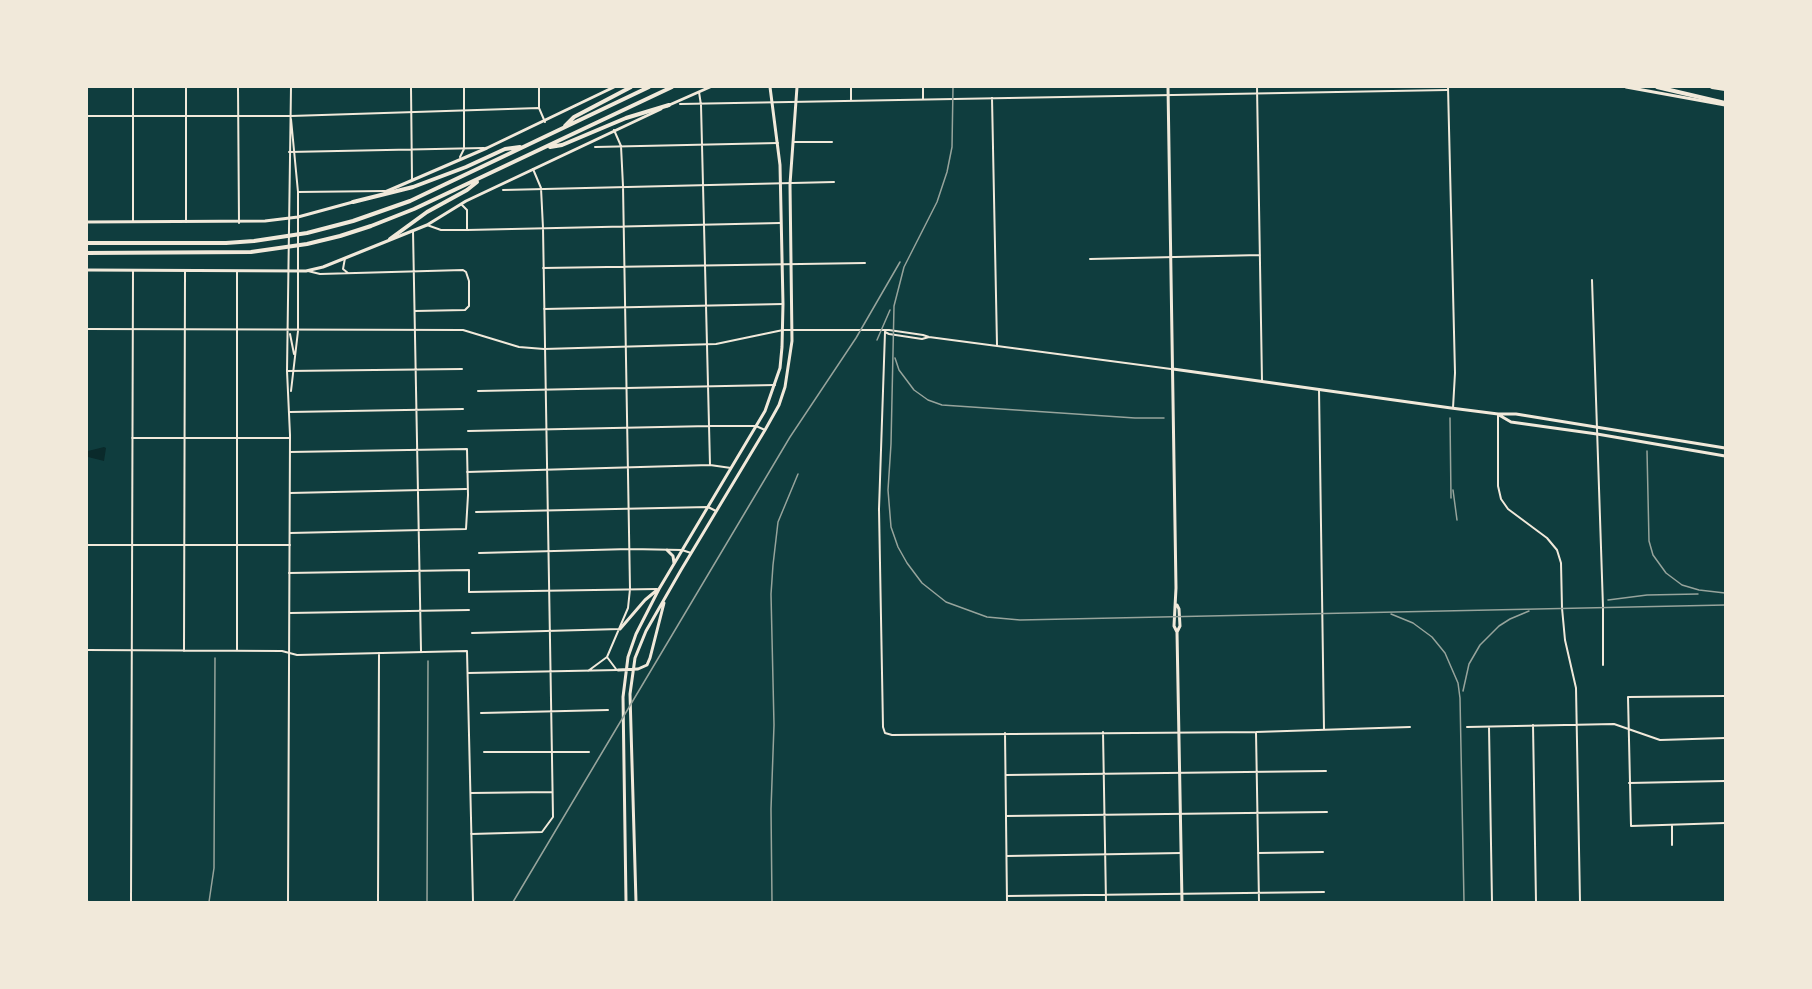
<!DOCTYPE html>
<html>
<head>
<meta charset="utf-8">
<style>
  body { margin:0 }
  #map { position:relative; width:1812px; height:989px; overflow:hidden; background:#0f3d3e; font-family:"DM Sans",sans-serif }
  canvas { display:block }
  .frame { position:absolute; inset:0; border:88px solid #f1e9da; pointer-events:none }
</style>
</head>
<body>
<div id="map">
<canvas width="1812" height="989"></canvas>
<div class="frame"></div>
</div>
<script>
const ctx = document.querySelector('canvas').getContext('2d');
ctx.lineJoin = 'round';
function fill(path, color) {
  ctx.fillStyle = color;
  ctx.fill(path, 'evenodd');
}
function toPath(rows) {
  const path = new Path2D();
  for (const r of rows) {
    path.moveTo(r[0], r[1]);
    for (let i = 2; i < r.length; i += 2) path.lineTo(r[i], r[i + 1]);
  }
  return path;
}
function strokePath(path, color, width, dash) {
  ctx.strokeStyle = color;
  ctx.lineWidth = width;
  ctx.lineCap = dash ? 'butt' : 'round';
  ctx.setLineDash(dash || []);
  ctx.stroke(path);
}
fill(toPath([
  [104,447,106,448,104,461,88,457,88,451]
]), '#0a2a2b');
strokePath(toPath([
  [238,87,239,223],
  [411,87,412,180],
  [539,87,539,108],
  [851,87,851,101],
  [923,87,923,99],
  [1257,87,1262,381],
  [1448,87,1455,373,1453,408],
  [699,92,701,105,710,465],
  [992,98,997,345],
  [680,104,1447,90],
  [793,142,832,142],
  [595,147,778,143],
  [289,152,484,148],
  [460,157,464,149,464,87],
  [503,190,834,182],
  [298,192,385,191],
  [462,205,467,210,467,230],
  [133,222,133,87],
  [186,222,186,87],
  [427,225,441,230,467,230,780,223],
  [413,231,421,651],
  [345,258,343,269,348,273],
  [1090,259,1260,255],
  [543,268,865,263],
  [308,271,320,274,463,270,466,272,469,281,469,306,465,310,415,311],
  [1592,280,1603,607,1603,665],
  [544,309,783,304],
  [885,332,879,509,883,727,885,733,892,735,1256,732,1410,727],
  [287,371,462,369],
  [1319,389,1324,730],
  [478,391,775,385],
  [290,412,463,409],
  [1498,414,1498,486,1501,499,1508,509,1547,538,1557,550,1561,563,1562,608,1565,640,1576,688,1580,902],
  [468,431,710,426,756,426,765,430],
  [132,438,290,438],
  [467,472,710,465,731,468],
  [290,493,466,489],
  [476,512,708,507,716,511],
  [290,533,466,529,468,495,467,449,290,452],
  [87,545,290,545],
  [479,553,630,549,682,550,691,553],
  [289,573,469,570,469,592,657,589],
  [290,613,469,610],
  [472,633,620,629],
  [87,650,282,651,297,655,467,651,473,902],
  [237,650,237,271],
  [184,651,185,270],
  [607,657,616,669],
  [588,671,607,657,628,608,630,589,623,186,621,146,614,130],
  [468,673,618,670],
  [1725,696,1628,697,1631,826,1725,823],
  [481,713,608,710],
  [1533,725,1536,902],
  [1467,727,1614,724,1660,740,1725,738],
  [1489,727,1492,902],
  [1103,732,1106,902],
  [1256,732,1259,902],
  [1005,733,1007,902],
  [484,752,589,752],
  [1006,775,1326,771],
  [1629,783,1725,781],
  [471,793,552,792],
  [1006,816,1327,812],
  [1672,825,1672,845],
  [471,834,542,832,553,817,543,228,541,188,533,169],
  [1258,853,1323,852],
  [1007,856,1181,853],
  [1007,896,1324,892],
  [131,902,133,270],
  [378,902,379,653]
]), '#f1e9da', 2);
strokePath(toPath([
  [87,116,291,116,539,108,545,122],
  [87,329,463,330,519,347,544,349,716,344,783,330,889,330,923,335,929,337,1171,369],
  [885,332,889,334,922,339,929,337],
  [290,334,294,354],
  [291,391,298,331,298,192,291,119],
  [288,902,290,435,287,371,291,87]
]), '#f1e9da', 2);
strokePath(toPath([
  [1168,87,1176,588,1174,626,1177,632],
  [1626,87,1725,105],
  [667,106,710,87],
  [385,192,487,148,614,87],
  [87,222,265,221,298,217,353,202],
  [87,270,306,271,323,267,427,225,466,201,661,109],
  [1173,369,1451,408,1498,414,1516,414,1725,448],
  [1499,415,1511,422,1597,434,1725,456],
  [1177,605,1179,609,1180,626,1177,632,1182,902]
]), '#f1e9da', 3);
strokePath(toPath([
  [667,550,673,556,674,563],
  [620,629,645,600,657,590],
  [618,670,638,669,647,665,650,658,664,603],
  [626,902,623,697,628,657,636,634,659,589,765,411,780,368,782,347,783,304,780,165,770,87],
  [636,902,630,694,635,658,646,631,681,570,765,430,779,405,785,387,792,341,790,184,797,87]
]), '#f1e9da', 3);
strokePath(toPath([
  [1657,87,1725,103],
  [1712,87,1725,89],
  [565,126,574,117,631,87],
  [550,147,562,145,626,118,669,105],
  [353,202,413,187,466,167,505,149,520,147],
  [390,239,427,212,467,190,477,182],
  [87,243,226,243,254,241,307,233,353,221,410,201,649,87],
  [87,253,251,252,307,244,340,236,371,226,414,209,672,87]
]), '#f1e9da', 4);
strokePath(toPath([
  [953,87,952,147,947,172,937,202,904,267,894,306,891,444,888,490,891,527,898,547,907,563,922,583,946,602,987,617,1020,620,1725,605],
  [877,340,890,310],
  [895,358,899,370,914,390,928,400,942,405,1135,418,1164,418],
  [1450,418,1451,498],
  [1647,451,1649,541,1653,555,1666,573,1682,585,1699,590,1725,593],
  [1453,490,1457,520],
  [1608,600,1647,595,1698,594],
  [1391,614,1413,623,1432,637,1445,653,1458,683,1460,698,1464,902],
  [1463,691,1469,664,1480,645,1499,626,1510,619,1529,611],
  [87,901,89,902],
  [209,902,214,868,215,658],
  [427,902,428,661],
  [513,902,790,437,856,338,900,262],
  [772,902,771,809,774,725,771,594,773,565,778,522,798,474]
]), '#97a49c', 1.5);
</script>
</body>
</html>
